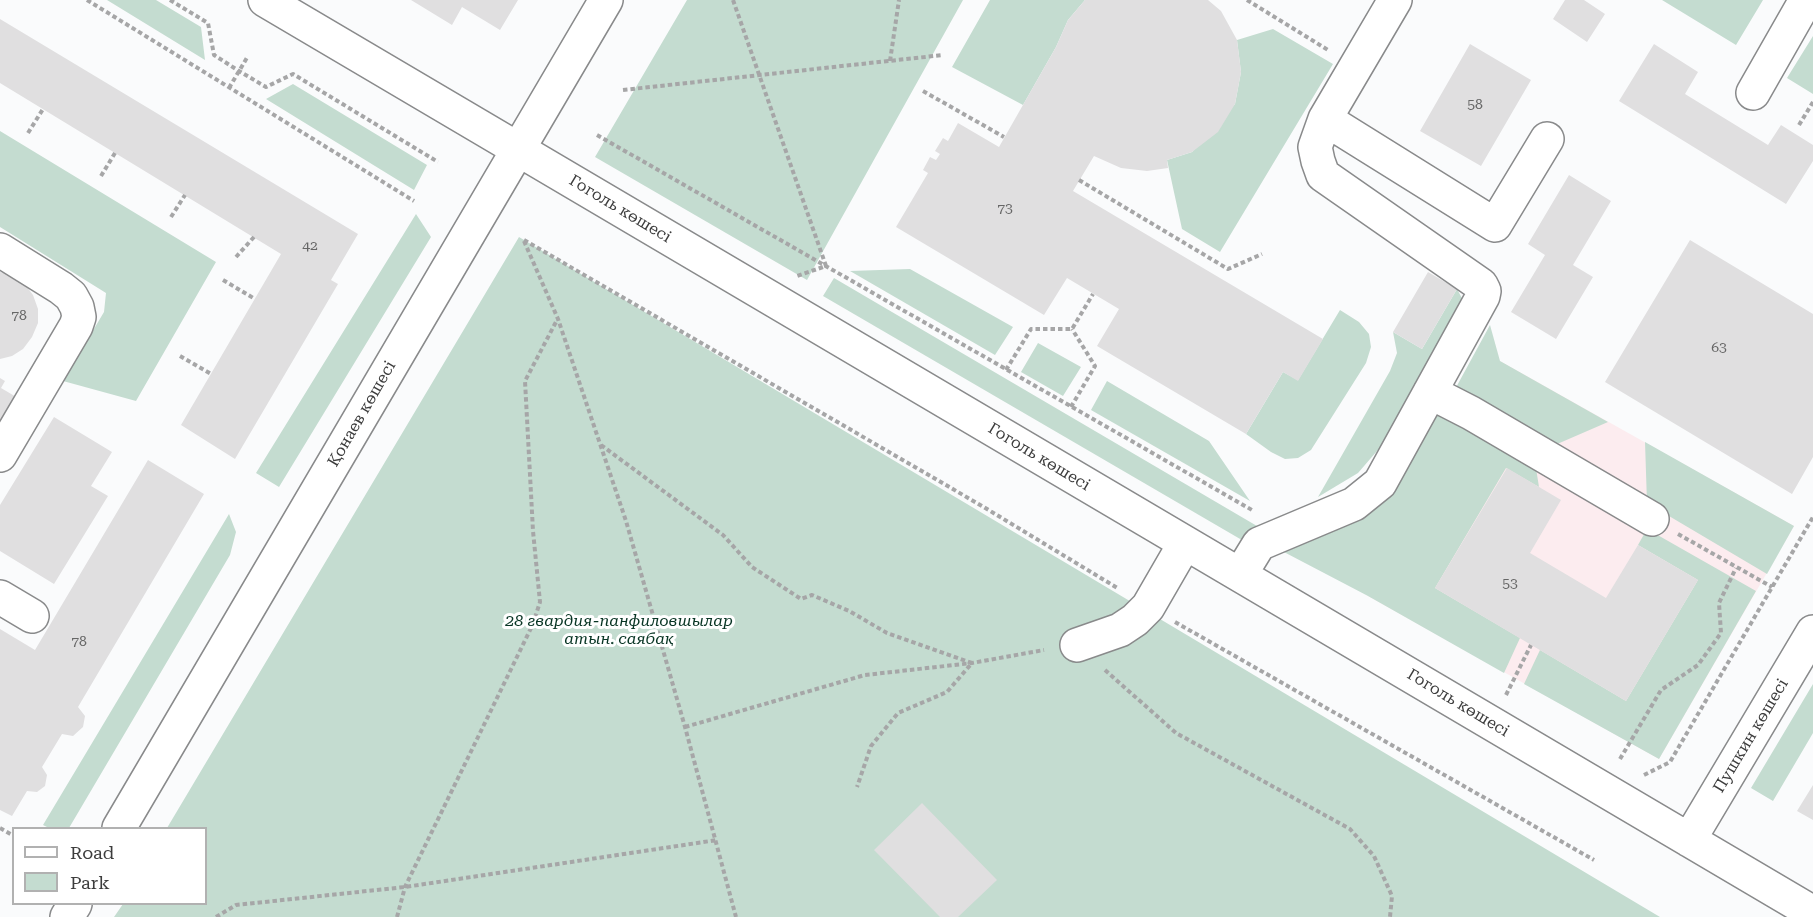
<!DOCTYPE html>
<html>
<head>
<meta charset="utf-8">
<style>
  body { margin:0 }
  #map { position:relative; width:1813px; height:917px; overflow:hidden; background:#fafbfc; font-family:"Roboto Serif",serif }
  canvas { display:block }
  .legend { position:absolute; left:12px; top:827px; width:195px; height:78px; box-sizing:border-box; background:#fff; border:2px solid #b1b1b1; margin:0; padding:8px 10px; list-style:none; font-size:18px; color:#3d3d3d }
  .legend li { display:flex; align-items:center; gap:12px; height:30px }
  .legend b { width:30px; border:2px solid #b1b1b1 }
</style>
</head>
<body>
<div id="map">
<canvas width="1813" height="917"></canvas>
<ul class="legend">
<li><b style="height:8px;background:#fff"></b>Road</li>
<li><b style="height:16px;background:#c4dcd0"></b>Park</li>
</ul>
</div>
<script>
const ctx = document.querySelector('canvas').getContext('2d');
ctx.lineJoin = 'round';
function fill(path, color) {
  ctx.fillStyle = color;
  ctx.fill(path, 'evenodd');
}
function toPath(rows) {
  const path = new Path2D();
  for (const r of rows) {
    path.moveTo(r[0], r[1]);
    for (let i = 2; i < r.length; i += 2) path.lineTo(r[i], r[i + 1]);
  }
  return path;
}
function strokePath(path, color, width, dash) {
  ctx.strokeStyle = color;
  ctx.lineWidth = width;
  ctx.lineCap = dash ? 'butt' : 'round';
  ctx.setLineDash(dash || []);
  ctx.stroke(path);
}
function write(font, color, halo, rows, align = 'center') {
  ctx.font = font + ' "Roboto Serif",serif';
  ctx.lineWidth = 6;
  ctx.setLineDash([]);
  ctx.textBaseline = 'middle';
  ctx.strokeStyle = halo;
  ctx.fillStyle = color;
  for (const [text, x, y, turn = 0] of rows) {
    ctx.save();
    ctx.translate(x, y);
    ctx.rotate((+turn || 0) * Math.PI / 180);
    ctx.textAlign = isNaN(turn) ? turn : align;
    if (halo) ctx.strokeText(text, 0, 0);
    ctx.fillText(text, 0, 0);
    ctx.restore();
  }
}
fill(toPath([
  [1500,361,1794,526,1659,759,1368,596]
]), '#fcecef');
fill(toPath([
  [107,0,156,0,201,27,205,60],
  [687,0,963,0,807,280,595,157],
  [990,0,1085,0,1068,20,1056,47,1023,105,952,67],
  [1662,0,1763,0,1736,45],
  [1273,29,1333,64,1220,252,1182,229,1167,160,1192,152,1235,104,1241,72,1237,40],
  [1813,36,1813,94,1787,78],
  [293,84,427,165,414,190,266,99],
  [0,131,216,262,136,401,63,381,104,312,106,293,0,227],
  [416,214,431,237,279,487,256,473],
  [519,237,1660,917,114,917,123,904,206,904,206,828,167,828],
  [910,269,1013,327,995,355,850,271],
  [834,278,1257,526,1247,543,823,296],
  [1457,289,1465,304,1390,436,1358,473,1318,497,1390,371,1397,353,1393,332,1422,349],
  [1340,310,1359,322,1369,334,1371,347,1366,363,1311,450,1298,458,1285,459,1271,452,1246,434,1283,372,1298,380],
  [1490,325,1500,361,1608,422,1548,448,1453,393],
  [1038,343,1081,367,1063,396,1021,372],
  [1107,381,1209,441,1250,501,1091,410],
  [1440,407,1535,462,1539,487,1506,468,1435,588,1520,638,1504,673,1368,596,1282,551,1364,518,1395,490],
  [1645,442,1794,526,1767,574,1647,503],
  [229,514,236,532,230,555,69,828,49,828,43,825],
  [1647,529,1756,591,1659,759,1524,684,1540,650,1626,701,1698,580,1638,545],
  [1813,684,1813,733,1773,801,1751,788]
]), '#c4dcd0');
fill(toPath([
  [411,0,518,0,500,30,462,7,452,25],
  [1085,0,1208,0,1221,11,1237,40,1241,72,1235,104,1218,132,1192,152,1167,160,1168,168,1147,171,1121,168,1094,156,1073,191,1323,339,1298,381,1283,372,1246,434,1097,346,1119,309,1067,278,1044,315,896,227,928,173,923,170,930,157,936,160,940,154,935,151,943,138,948,141,958,123,999,147,1056,47,1068,20],
  [1565,0,1584,0,1605,14,1587,42,1553,19],
  [0,19,358,234,331,280,338,284,235,459,181,425,281,254,0,83],
  [1470,44,1531,80,1481,166,1420,131],
  [1654,44,1698,72,1685,94,1768,145,1781,125,1813,145,1813,161,1786,204,1619,101],
  [1569,175,1611,201,1573,265,1593,277,1556,339,1511,312,1545,255,1528,244],
  [1690,240,1813,314,1813,457,1792,494,1605,382],
  [0,272,12,275,24,283,33,295,38,309,38,323,32,337,23,349,12,356,0,359],
  [1428,272,1457,289,1422,349,1393,332],
  [0,378,5,381,1,388,18,398,0,428],
  [54,417,112,452,91,486,108,496,54,584,0,551,0,505],
  [148,460,204,494,78,707,85,716,83,727,73,736,62,734,42,767,47,775,45,786,37,792,27,791,12,816,0,810,0,629,35,650],
  [1507,468,1561,500,1530,553,1606,598,1638,545,1698,580,1626,701,1435,588],
  [1813,785,1813,820,1797,811],
  [922,803,997,880,958,917,940,917,874,850]
]), '#e0dfe0');
const minor = toPath([
  [265,0,1813,913],
  [1753,93,1806,0],
  [1325,119,1495,225,1547,139],
  [0,250,61,288,71,296,77,307,79,317,76,326,0,455],
  [1430,392,1471,413,1652,519],
  [1240,575,1259,544,1354,504,1380,483,1483,296,1484,291,1481,285,1323,175,1318,161,1315,147,1325,119,1395,0],
  [0,597,32,616],
  [1077,645,1120,630,1135,620,1148,607,1185,543],
  [119,828,606,0],
  [1689,840,1813,632],
  [67,917,75,904]
]);
strokePath(minor, '#898a8b', 36);
strokePath(toPath([
  [87,0,414,201],
  [170,0,208,23,214,55,239,71,266,87,293,74,438,162],
  [733,0,826,266,797,276],
  [1247,0,1328,50],
  [890,61,899,0],
  [229,88,248,56],
  [623,90,943,55],
  [923,91,1004,137],
  [1799,125,1813,102],
  [28,133,43,109],
  [597,135,1252,510],
  [101,176,115,153],
  [1079,180,1228,269,1262,254],
  [171,217,185,195],
  [524,240,982,506,1119,589],
  [524,241,558,319,626,521,685,727,736,917],
  [236,257,254,237],
  [223,280,255,299],
  [180,356,211,374],
  [1006,370,1031,329,1072,329,1093,294],
  [1071,407,1095,366,1072,329],
  [601,445,723,535,752,567,801,599,812,595,849,611,887,633,972,663,947,692,898,713,871,746,857,787],
  [1678,534,1772,587],
  [1175,622,1594,860],
  [1105,670,1176,733,1350,829,1374,856,1392,896,1390,917],
  [1506,695,1531,645],
  [685,727,865,675,972,663,1044,650],
  [1620,759,1661,690,1698,665,1721,633,1719,603,1736,568],
  [1644,775,1670,762,1813,517],
  [0,828,14,836],
  [216,917,236,905,405,887,717,840],
  [397,917,405,887,533,624,540,602,533,531,525,381,557,320]
]), '#a6a6a7', 4, [4.5, 3]);
strokePath(minor, '#fff', 33);
write('14px', '#666', null, [
  ["58",1475,105],
  ["73",1005,209],
  ["42",310,246],
  ["78",19,316],
  ["63",1719,348],
  ["53",1510,584],
  ["78",79,642]
]);
write('16px', '#3d3d3d', '#fff', [
  ["Гоголь көшесі",620,209,31],
  ["Қонаев көшесі",362,414,-60],
  ["Гоголь көшесі",1039,457,31],
  ["Гоголь көшесі",1458,703,31],
  ["Пушкин көшесі",1751,736,-59]
]);
write('italic 16px', '#083524', '#fff', [
  ["28 гвардия-панфиловшылар",619,621],
  ["атын. саябақ",619,639]
]);
</script>
</body>
</html>
